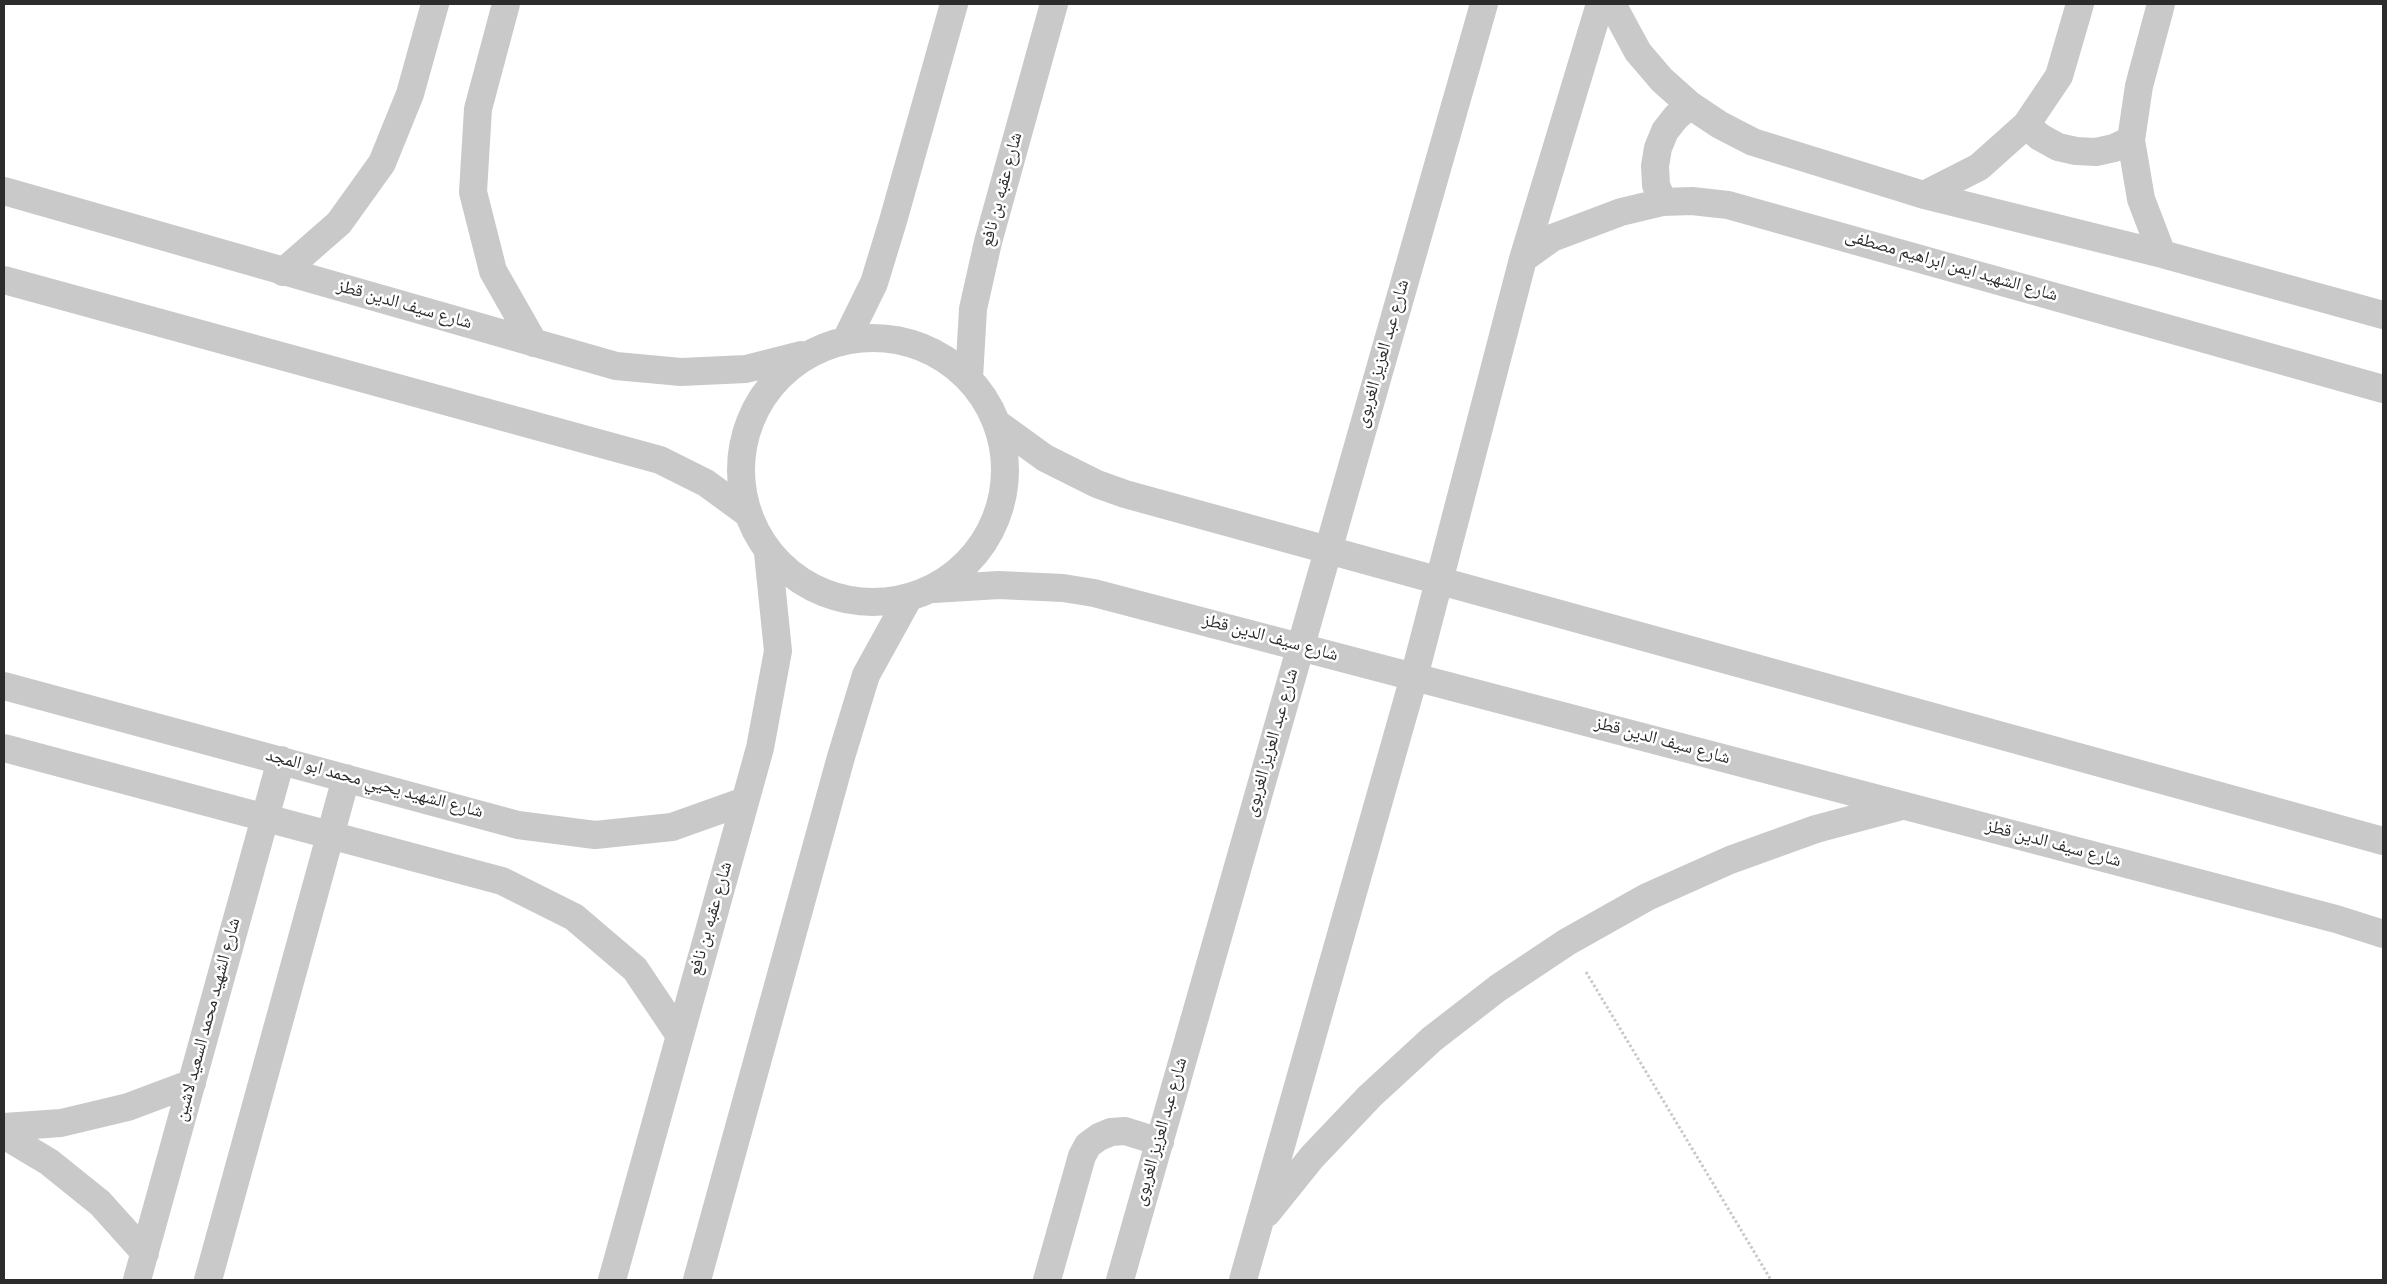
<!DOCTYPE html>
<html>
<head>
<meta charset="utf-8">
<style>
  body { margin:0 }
  #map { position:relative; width:2387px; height:1284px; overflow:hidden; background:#fff; font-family:Overpass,sans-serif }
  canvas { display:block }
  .frame { position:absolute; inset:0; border:5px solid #2c2c2c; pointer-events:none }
</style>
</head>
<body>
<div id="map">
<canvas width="2387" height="1284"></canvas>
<div class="frame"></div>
</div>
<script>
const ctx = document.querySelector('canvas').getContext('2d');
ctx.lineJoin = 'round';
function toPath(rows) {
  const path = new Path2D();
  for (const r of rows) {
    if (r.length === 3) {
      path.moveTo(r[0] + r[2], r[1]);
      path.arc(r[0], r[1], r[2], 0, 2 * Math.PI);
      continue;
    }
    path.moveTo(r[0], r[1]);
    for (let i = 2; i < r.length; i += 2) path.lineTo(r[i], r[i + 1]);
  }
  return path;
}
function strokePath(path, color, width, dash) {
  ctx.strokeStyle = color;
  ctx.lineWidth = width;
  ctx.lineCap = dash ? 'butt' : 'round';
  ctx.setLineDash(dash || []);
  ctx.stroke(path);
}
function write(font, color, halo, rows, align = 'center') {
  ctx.font = font + ' Overpass,"Noto Naskh Arabic",sans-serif';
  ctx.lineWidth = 5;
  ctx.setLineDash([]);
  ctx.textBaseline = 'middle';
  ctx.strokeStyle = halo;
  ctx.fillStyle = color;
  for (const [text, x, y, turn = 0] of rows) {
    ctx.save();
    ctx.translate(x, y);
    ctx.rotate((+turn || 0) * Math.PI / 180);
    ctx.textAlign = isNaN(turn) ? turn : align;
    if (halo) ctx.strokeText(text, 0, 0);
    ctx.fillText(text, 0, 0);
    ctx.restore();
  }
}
strokePath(toPath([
  [1586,972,1771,1280]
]), '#c9c9c9', 3, [2.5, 2.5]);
strokePath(toPath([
  [506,4,478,109,473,192,493,271,534,343],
  [1612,4,1638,52,1662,80,1690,105,1720,125,1753,142,1924,195,2162,254,2383,315],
  [2161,4,2139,86,2131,140,2141,199,2162,254],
  [2026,125,2040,137,2058,147,2076,151,2096,152,2114,148,2131,140],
  [4,191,616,366,681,372,746,369,801,355],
  [1924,195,1979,167,2026,125,2059,76,2080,4],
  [1663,202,1656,185,1655,166,1658,148,1665,131,1676,117,1690,105],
  [1523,259,1552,238,1621,212,1663,202,1692,201,1728,205,2383,389],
  [283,272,339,223,382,163,410,94,435,4],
  [4,280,660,460,706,483,747,513],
  [873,470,132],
  [846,340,874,283,893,221,954,4],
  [969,378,973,309,988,242,1054,4],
  [998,424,1045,458,1097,484,1125,494,2383,841],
  [934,589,999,585,1063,588,1094,593,2336,919,2383,934],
  [4,686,518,825,595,835,672,827,745,801],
  [4,748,502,881,574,917,635,969,680,1036],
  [4,1127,61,1123,128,1107,192,1083],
  [4,1135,49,1162,100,1203,145,1253],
  [1267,1213,1312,1157,1370,1096,1432,1039,1498,988,1567,942,1647,897,1730,860,1816,829,1902,806],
  [137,1280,281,760],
  [208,1280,346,778],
  [612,1280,760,748,778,651,768,553],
  [697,1280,841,757,866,675,908,599],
  [1047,1280,1082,1156,1088,1145,1099,1137,1111,1132,1125,1131,1160,1142],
  [1120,1280,1484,4],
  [1243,1280,1414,677,1523,259,1600,4]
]), '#c9c9c9', 28);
write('18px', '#2c2c2c', '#fff', [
  ["شارع عقبه بن نافع",1003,190,-75],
  ["شارع الشهيد ايمن ابراهيم مصطفى",1951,267,16],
  ["شارع سيف الدين قطز",404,306,16],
  ["شارع عبد العزيز الغربوى",1384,354,-74],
  ["شارع سيف الدين قطز",1270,639,15],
  ["شارع سيف الدين قطز",1662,742,15],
  ["شارع عبد العزيز الغربوى",1273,743,-74],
  ["شارع الشهيد يحيي محمد ابو المجد",374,785,15],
  ["شارع سيف الدين قطز",2053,845,15],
  ["شارع عقبه بن نافع",712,919,-74],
  ["شارع الشهيد محمد السعيد لاشين",209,1020,-75],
  ["شارع عبد العزيز الغربوى",1162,1132,-74]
]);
</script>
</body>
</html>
